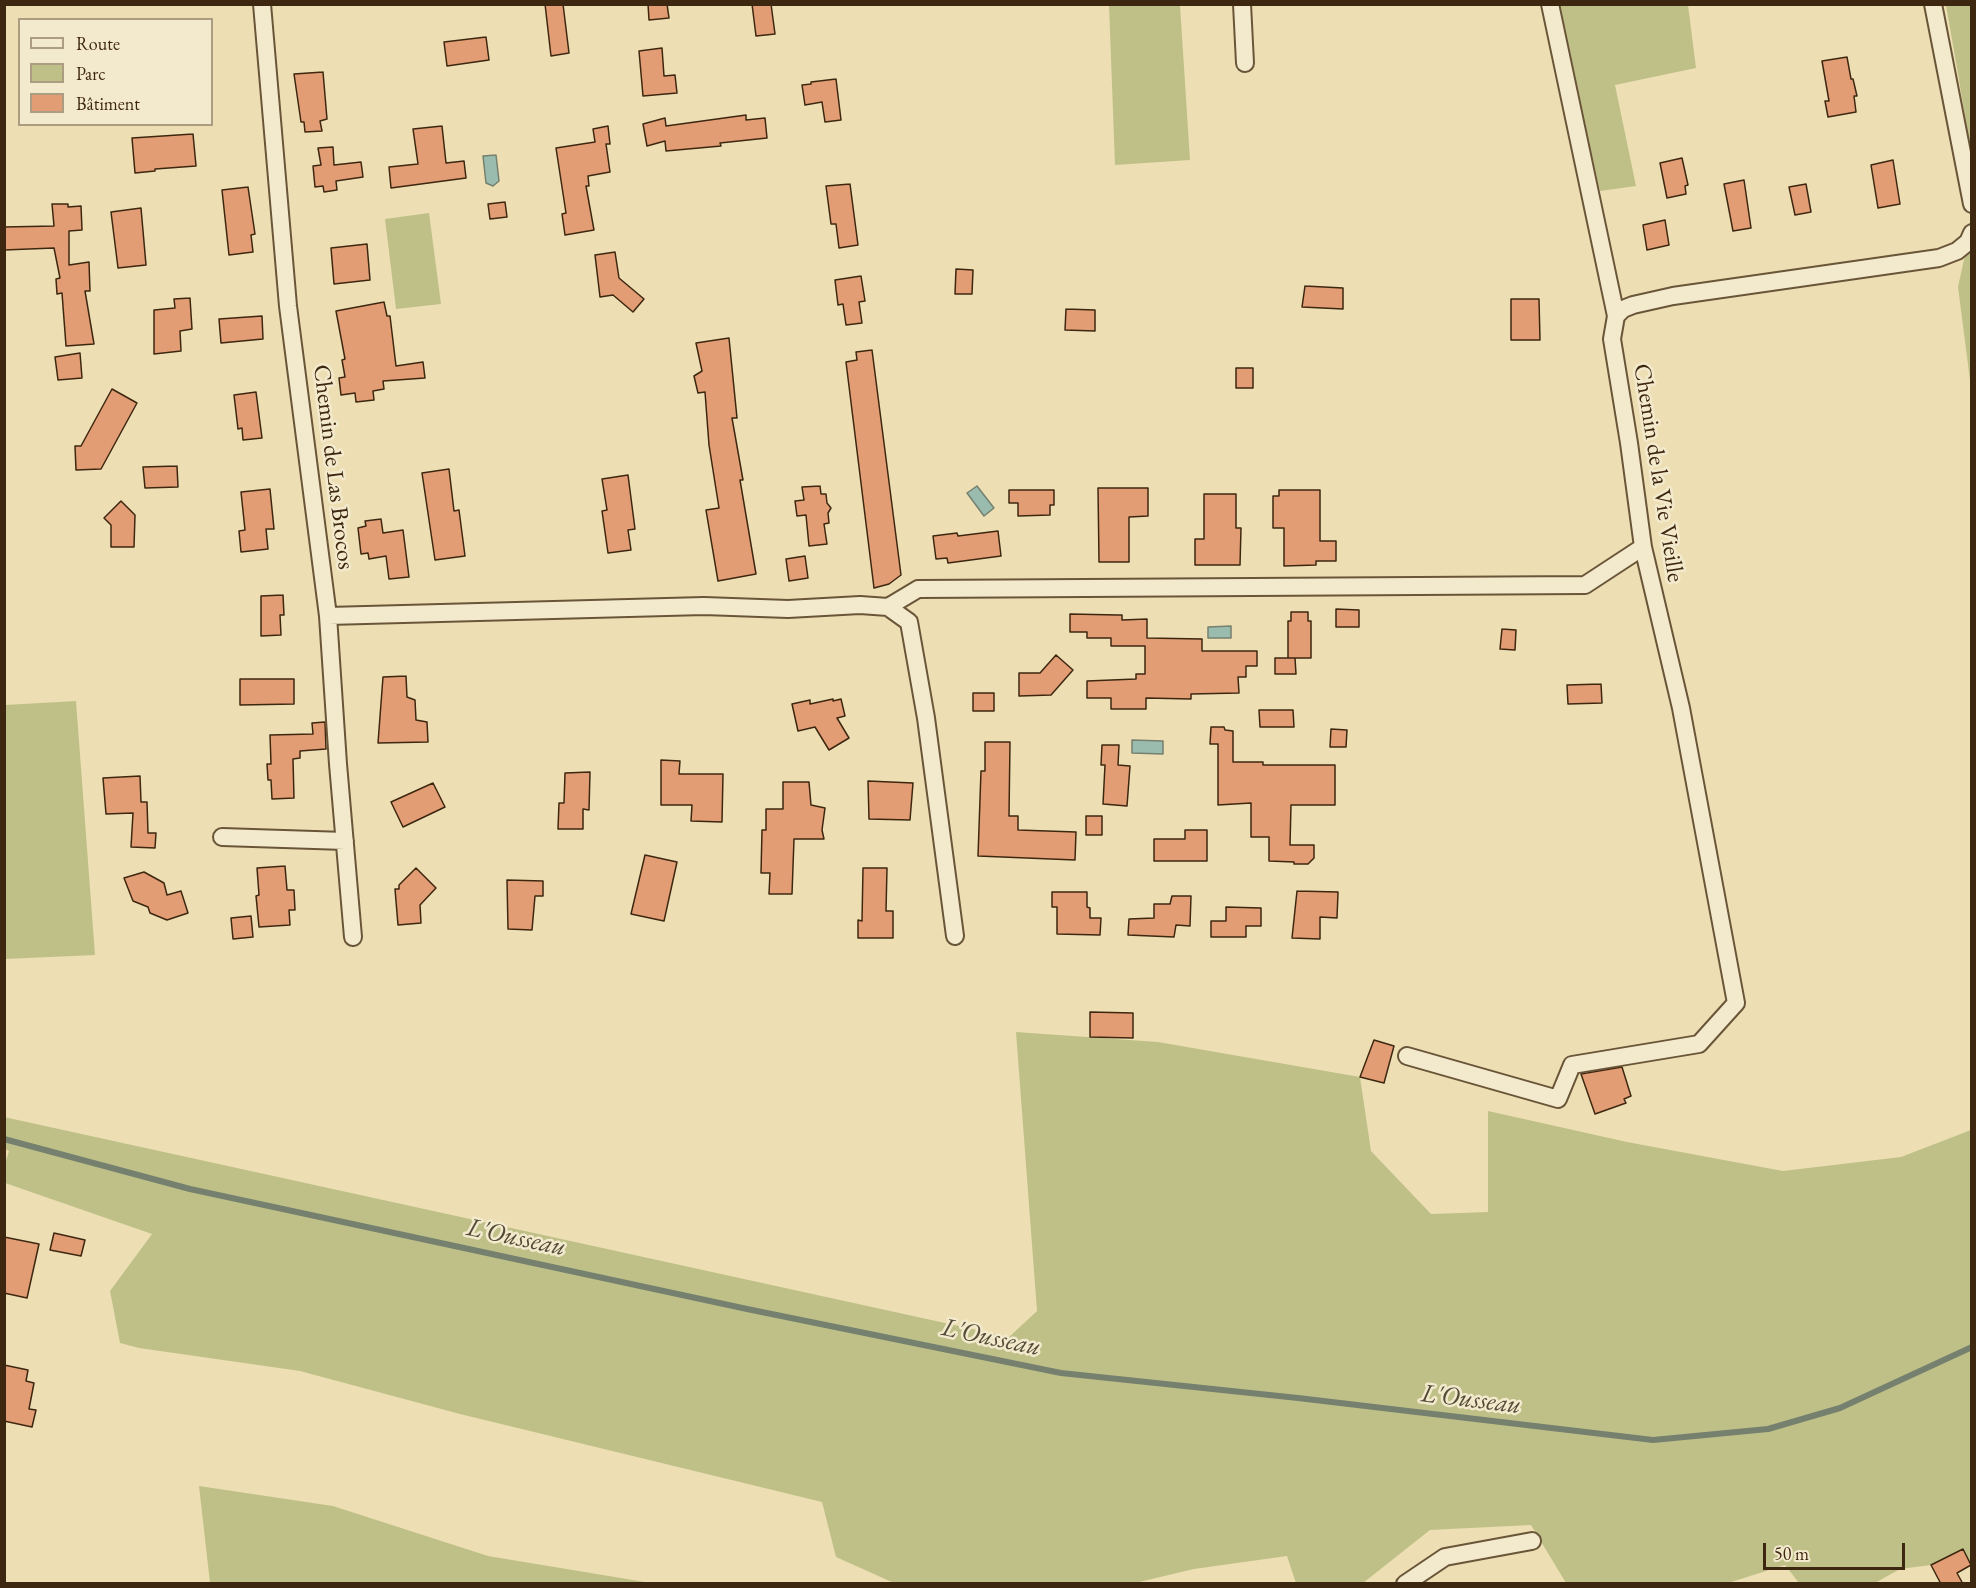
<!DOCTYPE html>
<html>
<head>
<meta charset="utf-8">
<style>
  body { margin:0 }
  #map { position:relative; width:1976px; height:1588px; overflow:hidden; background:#eddfb3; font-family:"EB Garamond",serif }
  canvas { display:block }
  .frame { position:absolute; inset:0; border:6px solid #3e2710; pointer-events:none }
  .legend { position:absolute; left:18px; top:18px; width:195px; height:108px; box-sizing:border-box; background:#f3eace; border:2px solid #ab9c82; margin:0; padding:8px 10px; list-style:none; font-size:18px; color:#3e2710 }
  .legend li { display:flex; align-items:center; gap:12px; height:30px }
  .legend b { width:30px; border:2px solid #ab9c82 }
  .scale { position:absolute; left:1763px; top:1543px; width:142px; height:27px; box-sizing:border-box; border:3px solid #3e2710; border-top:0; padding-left:8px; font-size:18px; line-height:21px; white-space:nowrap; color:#3e2710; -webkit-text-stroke:4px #f3eace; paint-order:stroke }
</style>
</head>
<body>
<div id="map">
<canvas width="1976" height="1588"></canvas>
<div class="frame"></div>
<ul class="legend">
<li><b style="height:8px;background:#f3eace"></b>Route</li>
<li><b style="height:16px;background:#bfc088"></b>Parc</li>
<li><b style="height:16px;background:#e29d74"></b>Bâtiment</li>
</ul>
<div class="scale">50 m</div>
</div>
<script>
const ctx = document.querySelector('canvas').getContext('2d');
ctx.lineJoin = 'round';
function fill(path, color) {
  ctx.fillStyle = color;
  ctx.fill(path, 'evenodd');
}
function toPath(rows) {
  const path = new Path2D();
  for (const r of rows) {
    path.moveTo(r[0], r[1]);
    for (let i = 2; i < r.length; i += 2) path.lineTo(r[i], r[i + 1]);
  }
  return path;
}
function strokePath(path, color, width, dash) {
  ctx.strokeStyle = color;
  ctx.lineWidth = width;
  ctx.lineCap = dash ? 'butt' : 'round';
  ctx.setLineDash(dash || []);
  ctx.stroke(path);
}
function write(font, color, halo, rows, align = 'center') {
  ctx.font = font + ' "EB Garamond",serif';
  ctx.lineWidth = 5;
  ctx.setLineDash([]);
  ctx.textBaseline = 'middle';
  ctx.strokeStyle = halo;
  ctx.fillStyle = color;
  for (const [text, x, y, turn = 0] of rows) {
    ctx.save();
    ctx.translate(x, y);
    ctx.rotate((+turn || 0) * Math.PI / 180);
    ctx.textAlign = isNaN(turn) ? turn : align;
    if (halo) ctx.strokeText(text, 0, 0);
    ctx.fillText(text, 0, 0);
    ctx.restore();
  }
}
fill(toPath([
  [1109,5,1180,5,1190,160,1115,165],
  [1557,5,1688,5,1696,68,1615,85,1636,186,1600,191],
  [1946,5,1971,5,1971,153,1958,74],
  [429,213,441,304,396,309,385,219],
  [1971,247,1971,388,1958,287,1965,255],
  [76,701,95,955,5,959,5,705],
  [1016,1032,1158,1042,1360,1077,1371,1151,1431,1214,1488,1212,1488,1111,1627,1142,1783,1171,1901,1157,1971,1130,1971,1565,1962,1549,1931,1565,1900,1569,1875,1583,1799,1583,1785,1565,1728,1583,1566,1583,1531,1525,1430,1530,1363,1583,1296,1583,1287,1556,1194,1569,1135,1583,894,1583,836,1557,822,1502,460,1414,300,1371,139,1348,120,1343,110,1291,152,1234,5,1183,5,1164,9,1151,5,1149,4,1117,1009,1337,1037,1311],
  [199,1486,333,1506,488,1556,651,1583,210,1583]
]), '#bfc088');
const water = toPath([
  [496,155,499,181,493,186,486,183,483,156,496,155],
  [977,486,994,508,984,516,967,493,977,486],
  [1231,626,1231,638,1208,638,1208,627,1231,626],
  [1132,740,1163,741,1163,754,1132,753,1132,740]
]);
fill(water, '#99bcaf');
strokePath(water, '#75806f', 1.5);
strokePath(toPath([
  [4,1139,190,1189,747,1309,1061,1373,1298,1398,1653,1440,1768,1429,1840,1408,1972,1347]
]), '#75806f', 6);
const building = toPath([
  [545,4,563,4,569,53,551,56,545,4],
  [648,4,667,4,669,18,649,20,648,4],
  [752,4,771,4,775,34,756,36,752,4],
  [486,37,489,60,447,66,444,42,486,37],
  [662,48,664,76,675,75,677,93,643,96,639,51,662,48],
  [1847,57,1851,79,1853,79,1857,96,1854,96,1856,112,1828,117,1825,101,1829,101,1822,61,1847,57],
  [323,72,327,119,320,121,322,131,305,132,304,122,301,122,294,74,323,72],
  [836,79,841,120,825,122,822,102,805,105,802,85,811,84,811,82,836,79],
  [746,115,746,120,765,118,767,138,720,143,721,146,666,151,665,141,647,146,643,124,665,118,666,126,746,115],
  [442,126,446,163,464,161,466,178,391,188,389,167,418,164,413,129,442,126],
  [608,126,610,144,606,144,610,172,588,176,589,186,586,186,594,230,565,235,562,214,566,213,556,148,595,142,593,129,608,126],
  [193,134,196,166,155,169,155,171,135,173,132,138,193,134],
  [333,147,334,165,361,162,363,177,336,181,337,190,324,192,323,186,315,187,313,166,321,165,318,148,333,147],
  [1682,158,1688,185,1685,186,1686,194,1667,198,1660,163,1682,158],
  [1893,160,1900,204,1878,208,1871,165,1893,160],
  [1744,180,1751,228,1733,231,1724,184,1744,180],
  [850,184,858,245,839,248,836,224,831,224,826,186,850,184],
  [1806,184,1811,212,1795,215,1789,187,1806,184],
  [248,187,255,234,251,235,253,252,229,255,222,190,248,187],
  [505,202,507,217,490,219,488,204,505,202],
  [52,204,68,204,68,207,81,206,82,230,69,231,69,265,89,262,90,291,85,291,94,344,66,346,62,293,57,294,56,279,60,278,54,248,4,250,4,227,54,226,52,204],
  [141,208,146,265,118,268,111,212,141,208],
  [1665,220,1669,245,1647,250,1643,225,1665,220],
  [367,244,370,280,334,284,331,248,367,244],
  [615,252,619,278,644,299,633,312,613,295,600,297,595,255,615,252],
  [956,269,973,270,972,294,955,294,956,269],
  [861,276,865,301,859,302,862,323,846,325,843,304,838,305,835,280,861,276],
  [1305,286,1343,288,1343,309,1302,307,1305,286],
  [190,298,192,329,180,331,181,351,154,354,154,310,175,308,174,299,190,298],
  [1511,299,1539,299,1540,340,1511,340,1511,299],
  [384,302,387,316,390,316,396,366,423,362,425,378,383,381,384,389,373,391,374,400,356,402,355,393,341,395,339,378,345,377,342,360,345,359,336,311,384,302],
  [1066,309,1095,310,1095,331,1065,330,1066,309],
  [262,316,263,339,221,343,219,319,262,316],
  [729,338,737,418,732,418,743,480,740,480,756,574,718,581,706,510,719,508,709,445,705,392,698,393,694,376,702,371,696,343,729,338],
  [872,350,901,575,889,584,874,588,846,362,857,360,856,352,872,350],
  [80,353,82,378,58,380,55,357,80,353],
  [1236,368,1253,368,1253,388,1236,388,1236,368],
  [112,389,137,403,101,469,76,470,75,446,81,446,112,389],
  [256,392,262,438,243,440,242,428,238,429,234,395,256,392],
  [177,466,178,487,145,488,143,467,177,466],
  [449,469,454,511,459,510,465,556,435,560,422,473,449,469],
  [628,475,635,529,628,530,631,550,608,553,602,511,607,510,602,479,628,475],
  [820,486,821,494,826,494,827,503,831,508,828,513,829,523,824,524,827,544,809,546,806,515,797,516,795,501,804,500,802,487,820,486],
  [1098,488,1148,488,1148,516,1129,517,1129,562,1099,562,1098,488],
  [270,489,274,529,266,529,268,549,241,552,239,531,245,530,241,492,270,489],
  [1009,490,1054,490,1054,505,1050,505,1050,515,1018,516,1018,503,1009,503,1009,490],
  [1279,490,1320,490,1320,541,1336,541,1336,561,1316,561,1316,565,1284,566,1284,528,1273,528,1273,496,1279,496,1279,490],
  [1204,494,1236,494,1236,528,1241,528,1240,565,1195,565,1195,539,1204,539,1204,494],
  [121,501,135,515,134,547,111,547,111,525,104,518,121,501],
  [381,519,383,533,403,530,409,577,389,579,386,556,369,559,368,553,361,554,358,528,366,526,365,521,381,519],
  [998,531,1001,556,948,563,947,558,936,559,933,536,957,533,958,536,998,531],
  [805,556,808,578,789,581,786,559,805,556],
  [283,595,284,615,280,615,281,635,261,636,261,596,283,595],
  [1336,609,1359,610,1359,627,1336,627,1336,609],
  [1291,612,1308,612,1308,621,1311,621,1311,658,1288,658,1288,621,1291,621,1291,612],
  [1070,614,1118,615,1122,615,1122,620,1147,619,1147,638,1202,639,1202,651,1257,651,1257,666,1246,666,1246,677,1238,677,1239,693,1191,694,1191,699,1146,698,1146,709,1111,709,1111,698,1087,698,1087,681,1136,679,1136,674,1145,674,1145,646,1111,646,1111,638,1087,638,1087,632,1070,632,1070,614],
  [1502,629,1516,630,1515,650,1500,649,1502,629],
  [1056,655,1073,670,1051,695,1019,696,1019,673,1040,673,1056,655],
  [1275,658,1295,658,1296,674,1275,674,1275,658],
  [406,676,407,697,415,700,416,720,427,722,428,742,378,743,383,677,406,676],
  [240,679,294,679,294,704,240,705,240,679],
  [1601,684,1602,703,1568,704,1567,685,1601,684],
  [973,693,994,693,994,711,973,711,973,693],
  [833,699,833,701,841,699,845,716,837,718,849,738,829,750,815,727,798,731,792,704,810,700,810,704,833,699],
  [1259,710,1293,710,1294,727,1260,727,1259,710],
  [325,722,326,749,300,751,300,758,293,759,294,798,272,799,271,780,268,780,267,764,271,764,270,735,313,734,312,723,325,722],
  [1211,727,1224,727,1225,730,1233,731,1233,762,1263,762,1263,765,1335,765,1335,805,1291,805,1290,845,1314,845,1314,858,1308,864,1294,864,1294,862,1269,861,1269,837,1251,837,1251,803,1218,805,1218,744,1210,744,1211,727],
  [1331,729,1347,730,1346,747,1330,747,1331,729],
  [985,742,1010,742,1009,816,1018,816,1018,830,1076,832,1075,860,978,856,981,771,985,771,985,742],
  [1102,745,1119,745,1118,765,1130,766,1127,806,1103,804,1105,765,1101,765,1102,745],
  [661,760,680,761,679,774,723,774,722,822,691,821,692,805,661,805,661,760],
  [590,772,589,810,583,809,583,829,558,829,559,803,564,803,565,773,590,772],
  [140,776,141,802,147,802,148,833,156,833,155,848,131,847,133,813,106,814,103,778,140,776],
  [868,781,913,783,910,820,869,819,868,781],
  [783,782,809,782,811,805,825,808,822,830,824,839,794,839,792,894,769,894,770,873,761,873,762,830,766,830,766,809,783,809,783,782],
  [433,783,445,807,403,827,391,802,433,783],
  [1086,816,1102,816,1102,835,1086,835,1086,816],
  [1185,830,1207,830,1207,861,1154,861,1154,839,1185,839,1185,830],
  [645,855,677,862,664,921,631,914,645,855],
  [285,866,287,890,294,890,295,910,289,910,290,925,259,927,256,896,259,895,257,868,285,866],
  [416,868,436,888,420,905,421,923,398,925,395,889,399,889,399,885,416,868],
  [863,868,887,868,886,911,893,911,893,938,858,938,858,920,862,921,863,868],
  [144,872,164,883,167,895,181,891,188,913,167,920,150,913,148,907,133,901,124,878,144,872],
  [507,880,543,881,543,896,535,896,532,930,508,929,507,880],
  [1297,891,1338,892,1337,918,1320,917,1320,939,1292,938,1297,891],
  [1052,892,1087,892,1087,907,1090,908,1090,918,1101,918,1100,935,1057,934,1057,907,1052,907,1052,892],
  [1172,896,1191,896,1190,926,1176,925,1174,937,1128,935,1129,919,1154,918,1154,904,1170,904,1172,896],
  [1226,907,1261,908,1261,926,1246,926,1246,937,1211,937,1211,921,1226,921,1226,907],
  [251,916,253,937,233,939,231,918,251,916],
  [1090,1012,1133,1013,1133,1038,1090,1037,1090,1012],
  [1374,1040,1394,1046,1384,1083,1360,1077,1374,1040],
  [1622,1067,1631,1096,1624,1099,1626,1103,1595,1114,1581,1074,1622,1067],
  [54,1233,85,1240,81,1256,50,1250,54,1233],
  [4,1237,39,1244,27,1298,4,1293,4,1237],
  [4,1365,28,1370,26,1381,34,1383,29,1409,36,1410,32,1427,4,1421,4,1365],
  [1963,1549,1971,1565,1957,1573,1963,1584,1941,1584,1931,1565,1963,1549]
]);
fill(building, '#e29d74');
strokePath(building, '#3e2710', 1.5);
const minor = toPath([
  [262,4,288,306,328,616,338,764,353,937],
  [1242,4,1245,63],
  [1550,4,1616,316],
  [1933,4,1972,204],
  [888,607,909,622,926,718,955,936],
  [328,616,704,606,788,609,860,605,888,607,918,589,1585,585,1643,547],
  [222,837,345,841],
  [1407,1056,1558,1099,1572,1065,1699,1044,1736,1003,1681,708,1643,547,1629,443,1612,339,1616,316,1623,309,1633,305,1673,296,1939,258,1957,251,1968,242,1972,233],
  [1405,1584,1445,1557,1532,1541]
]);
strokePath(minor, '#6a5539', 20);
strokePath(minor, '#f3eace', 16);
write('24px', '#3e2710', '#f3eace', [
  ["Chemin de Las Brocos",333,467,83],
  ["Chemin de la Vie Vieille",1658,473,81]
]);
write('italic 26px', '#554c38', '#f3eace', [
  ["L'Ousseau",516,1238,12],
  ["L'Ousseau",991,1338,12],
  ["L'Ousseau",1471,1400,7]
]);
</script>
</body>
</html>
